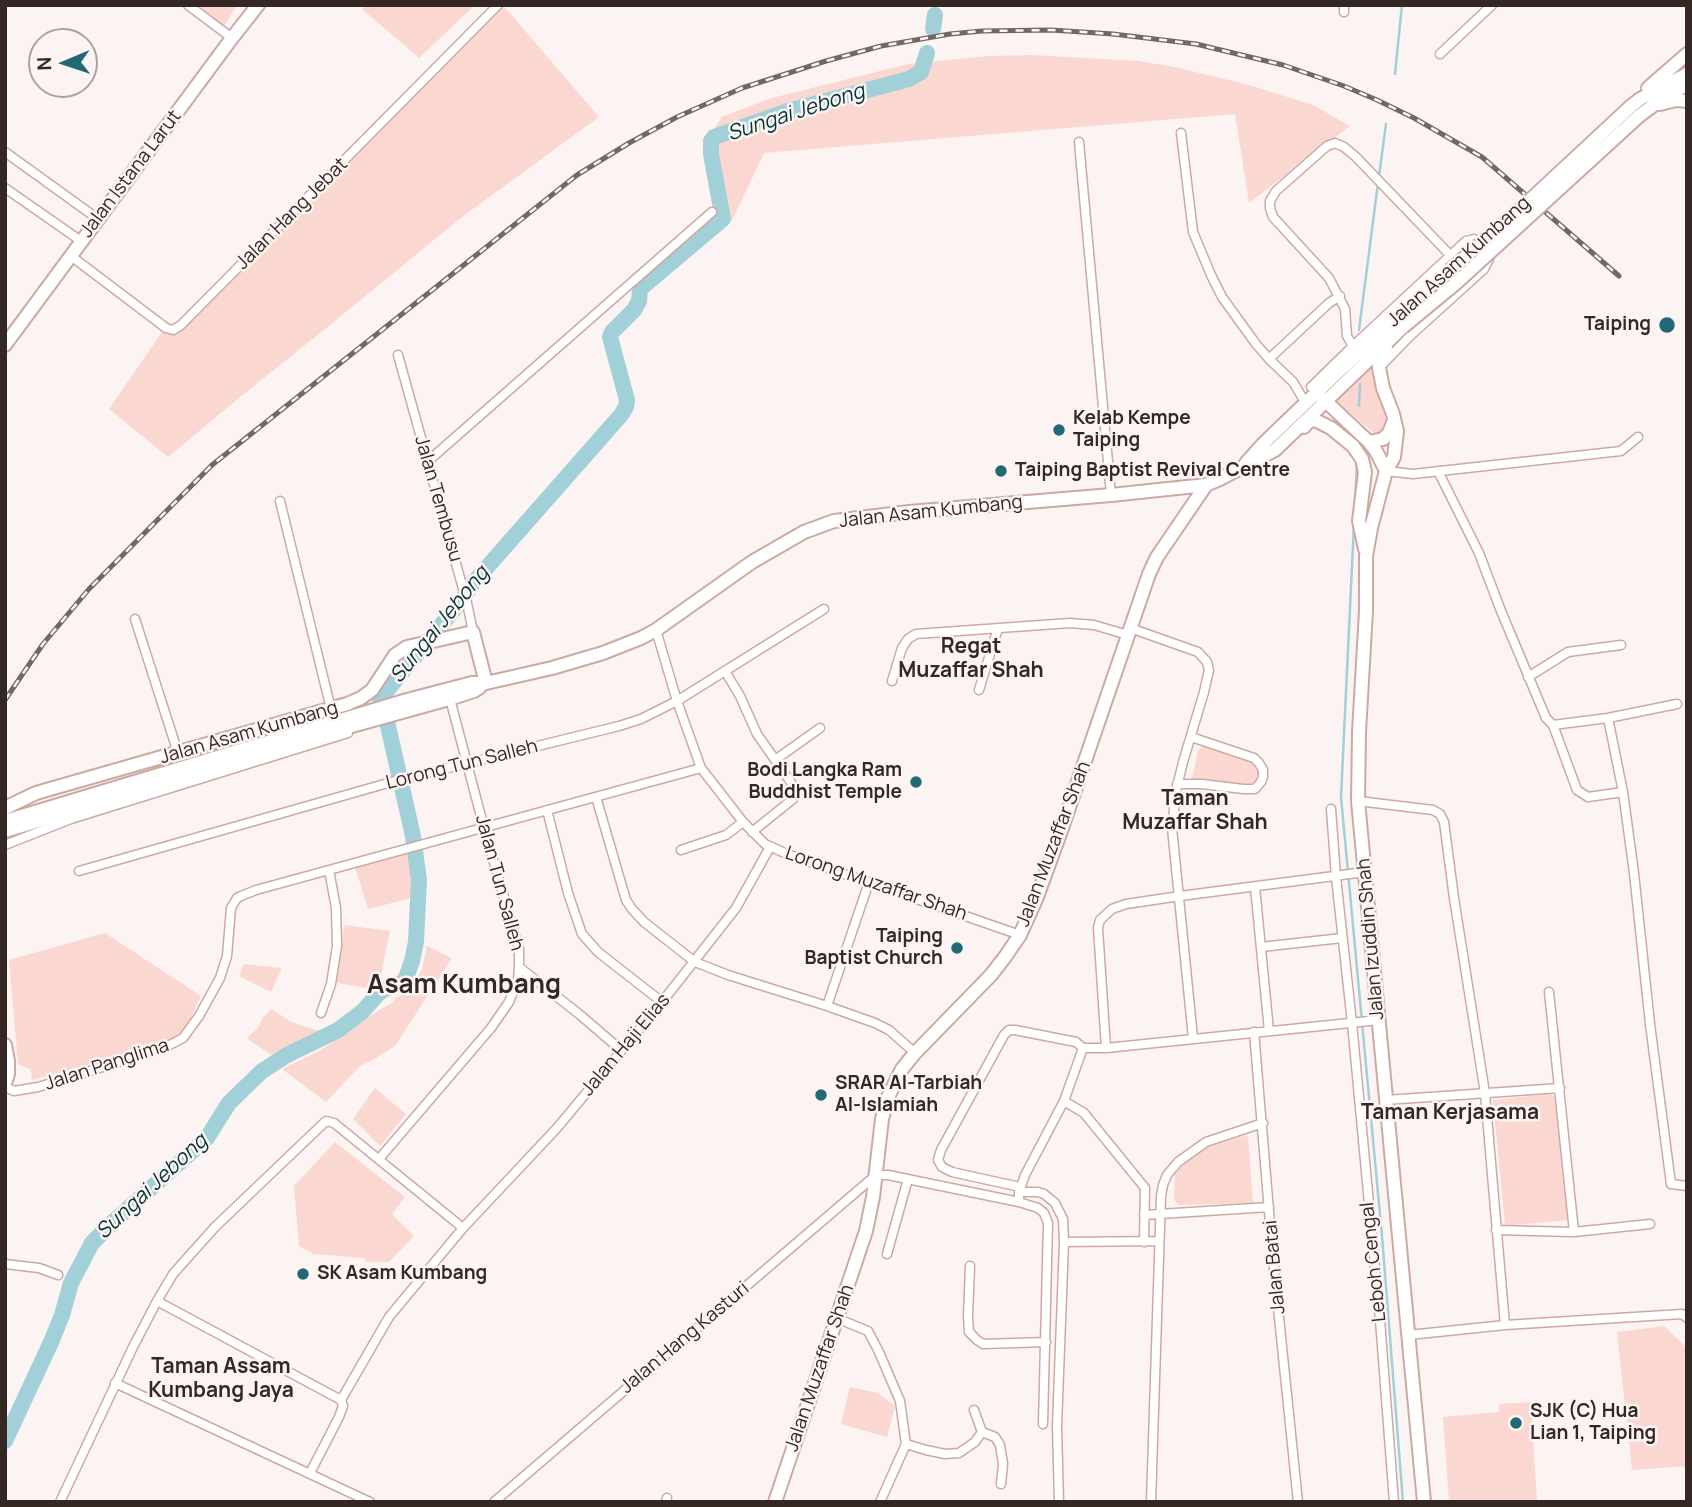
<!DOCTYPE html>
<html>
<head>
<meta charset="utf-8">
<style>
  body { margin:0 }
  #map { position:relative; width:1692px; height:1507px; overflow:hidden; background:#fbf4f2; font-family:Manrope,sans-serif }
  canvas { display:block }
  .frame { position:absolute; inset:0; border:7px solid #342724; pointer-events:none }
  .north { position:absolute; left:28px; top:28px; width:70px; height:70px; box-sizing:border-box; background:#fbf4f2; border:2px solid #aba2a0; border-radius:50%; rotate:268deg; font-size:19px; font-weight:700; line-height:28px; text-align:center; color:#342724 }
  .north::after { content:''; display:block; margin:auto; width:24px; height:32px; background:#216a75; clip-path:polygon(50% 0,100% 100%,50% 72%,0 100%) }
</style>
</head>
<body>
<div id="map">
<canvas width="1692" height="1507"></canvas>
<div class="frame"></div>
<div class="north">N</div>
</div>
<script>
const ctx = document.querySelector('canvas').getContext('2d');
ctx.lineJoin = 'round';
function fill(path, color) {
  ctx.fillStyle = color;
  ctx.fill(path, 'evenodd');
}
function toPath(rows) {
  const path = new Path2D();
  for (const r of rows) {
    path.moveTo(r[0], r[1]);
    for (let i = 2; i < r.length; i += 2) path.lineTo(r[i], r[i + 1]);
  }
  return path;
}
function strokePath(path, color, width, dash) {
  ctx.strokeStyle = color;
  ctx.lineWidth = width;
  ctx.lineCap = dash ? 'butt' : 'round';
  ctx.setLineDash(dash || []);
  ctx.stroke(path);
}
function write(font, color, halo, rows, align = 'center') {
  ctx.font = font + ' Manrope,sans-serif';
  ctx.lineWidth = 5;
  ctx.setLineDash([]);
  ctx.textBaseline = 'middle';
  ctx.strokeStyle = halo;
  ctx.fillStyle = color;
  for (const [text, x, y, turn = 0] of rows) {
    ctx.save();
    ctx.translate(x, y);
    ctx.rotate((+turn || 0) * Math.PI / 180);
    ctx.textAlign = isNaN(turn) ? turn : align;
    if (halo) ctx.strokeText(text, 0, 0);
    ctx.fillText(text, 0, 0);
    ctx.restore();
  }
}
fill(toPath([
  [199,5,237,5,223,28],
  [366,5,475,5,419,58,362,9],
  [500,5,503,5,599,117,462,217,330,325,239,398,168,457,109,409,162,332,168,335,180,331],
  [1032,55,1138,61,1175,67,1249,85,1313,105,1350,126,1249,203,1235,114,764,153,733,219,726,225,713,152,713,130,722,117,768,99,908,64,989,56],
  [1373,365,1374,382,1389,422,1386,433,1378,437,1336,400],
  [1205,746,1248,758,1256,763,1260,774,1257,784,1244,787,1194,781,1192,779,1198,750],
  [410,850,414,878,412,898,368,909,355,867],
  [344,925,390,931,380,980,367,988,337,983],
  [105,933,201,996,182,1036,156,1046,32,1080,31,1070,18,1064,9,960],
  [427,946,452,958,395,1046,373,1060,360,1066,326,1102,282,1069,321,1050,355,1025,391,1003,408,988,422,970],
  [244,964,282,968,271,992,239,976],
  [272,1009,291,1022,319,1031,273,1056,249,1040,248,1037,258,1028,263,1017],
  [375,1088,406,1114,380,1146,353,1119],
  [1551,1094,1558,1101,1569,1220,1505,1226,1493,1100],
  [1248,1135,1253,1203,1179,1205,1174,1200,1175,1174,1189,1158,1205,1148],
  [335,1142,405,1197,392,1214,414,1236,389,1262,366,1262,364,1258,313,1254,299,1246,294,1186],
  [1664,1326,1687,1348,1687,1466,1632,1470,1617,1332],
  [850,1387,878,1393,895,1406,887,1437,841,1424],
  [1531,1402,1537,1502,1449,1502,1443,1417,1499,1412,1499,1404]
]), '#fad8d1');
strokePath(toPath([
  [1395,74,1402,5],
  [1379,176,1386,124],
  [1359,330,1378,183],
  [1359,406,1360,384],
  [1355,507,1357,461],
  [1354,524,1341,797,1382,1236,1403,1502]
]), '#a2d0d8', 2.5);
strokePath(toPath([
  [933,29,935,15],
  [5,1441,52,1340,62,1315,71,1283,92,1243,112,1223,207,1138,229,1103,262,1071,287,1055,338,1030,362,1012,379,993,385,989,402,983,406,978,412,961,416,942,419,880,413,836,388,726,380,699,461,601,474,582,621,415,626,407,627,400,610,337,612,332,634,310,639,301,640,289,723,219,711,154,711,141,714,137,788,111,909,79,921,72,927,53]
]), '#a2d0d8', 16);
const street = toPath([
  [188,5,232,38],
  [1344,12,1344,5],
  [1440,54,1492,5],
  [1181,133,1193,232,1211,275,1222,297,1256,344,1269,359,1293,382,1302,397,1308,403],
  [1079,142,1111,495],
  [5,152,98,219],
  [5,188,81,241],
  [71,256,166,328,173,330,181,325,498,5],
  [1353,346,1347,336,1345,309,1329,278,1273,217,1270,208,1270,201,1276,191,1327,146,1335,143,1344,147,1356,157,1451,256],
  [398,355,467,603,473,632],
  [1269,359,1329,303,1340,296],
  [1311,387,1353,346,1466,241,1474,239,1484,245,1488,251,1489,259,1484,269,1410,336,1379,368],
  [427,462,712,212],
  [1386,471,1413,474,1621,451,1638,437],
  [1438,471,1479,553,1501,611,1546,718,1553,725,1608,718,1677,704],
  [280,501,331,709],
  [135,619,178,753],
  [1130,628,1198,652,1207,662,1209,670,1204,692,1183,762,1176,791,1172,828,1193,1038],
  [656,630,677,701,701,768,743,822,765,844,787,854,1020,935],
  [725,671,740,696,757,734,792,784,796,792,793,799,752,832],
  [1528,677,1568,652,1621,645],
  [892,681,902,648,908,639,916,634,1070,623,1094,625,1128,635],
  [979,690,998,628],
  [1608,718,1623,792,1634,873,1650,1024,1671,1184,1687,1186],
  [1553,725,1577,790,1588,797,1623,792],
  [775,760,820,728],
  [1177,784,1202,784,1243,789,1255,789,1261,782,1263,777,1263,770,1259,763,1254,758,1191,737],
  [596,797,626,900,632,909,644,922,695,962,728,975,827,1006,875,1023,889,1030,915,1053],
  [1358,801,1433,810,1440,814,1444,822,1454,898,1485,1093,1505,1325],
  [1331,809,1336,877,1352,1023,1380,1320,1394,1502],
  [547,810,568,893,582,934,598,952,662,1002],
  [5,845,71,819,348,733],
  [681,850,726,835,743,822],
  [79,871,395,781,619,726,641,719,677,701,824,609],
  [1255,887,1269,1031],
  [1261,947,1342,938],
  [519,967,579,1014,621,1050],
  [1549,992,1574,1232],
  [827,1006,869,882],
  [321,1013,331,984,337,946,336,908,329,870],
  [1254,1032,1273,1259,1298,1502],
  [1083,1048,1106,1048,1379,1020],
  [1106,1048,1098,928,1100,920,1112,909,1126,904,1180,896,1365,872],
  [5,1087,14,1091,38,1087,164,1048,183,1038,199,1016,220,978,227,956,231,908,237,898,241,896,256,890,701,768],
  [1386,1100,1560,1088],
  [1064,1101,1084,1113,1145,1188,1144,1242],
  [379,1159,491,1028,509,1002,518,979,519,967,519,949,484,828,449,695],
  [1020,1187,952,1172,942,1167,938,1160,941,1150,1004,1035,1009,1030,1015,1030,1076,1042,1083,1048],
  [1020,1189,1025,1175,1064,1101,1083,1048],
  [1019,1202,1019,1192,1038,1192,1044,1194,1055,1203,1063,1219,1064,1242,1057,1426,1059,1502],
  [1144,1215,1269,1207],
  [1496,1230,1574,1232,1650,1224],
  [1064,1242,1159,1241],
  [887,1254,908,1179],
  [5,1264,39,1268,58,1275],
  [970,1266,968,1316,969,1332,977,1340,983,1344,1046,1342],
  [157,1301,341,1400],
  [836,1318,868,1331,879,1352,900,1401,906,1444,880,1502],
  [1409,1335,1505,1325,1682,1314,1687,1318],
  [115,1383,370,1502],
  [982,1432,995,1437,1000,1445,1003,1464,1001,1484],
  [906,1444,926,1450,945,1454,959,1453,975,1442,982,1432,974,1410],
  [310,1473,339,1417,343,1406,341,1400,389,1317,463,1228,557,1128,662,1002,736,908,770,847],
  [60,1502,133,1347,157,1301,173,1274,215,1227,326,1121,334,1123,463,1228],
  [494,1502,876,1175,888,1175,1019,1202,1038,1208,1044,1213,1048,1223,1043,1424],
  [666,1502,667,1498],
  [1151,1502,1161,1196,1163,1185,1167,1175,1178,1162,1206,1142,1263,1123]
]);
const secondary = toPath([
  [1648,88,1687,54],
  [1660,104,1676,100,1687,101],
  [1630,107,1640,99,1687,74],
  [1639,116,1670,93,1687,85],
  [5,345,232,38,258,5],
  [1386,347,1379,361,1379,368,1383,388,1393,414,1397,431,1394,457,1386,471],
  [1317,393,1369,442,1376,451,1386,471,1371,528,1366,556,1366,611,1359,732,1358,801,1424,1502],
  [1304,427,1309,421,1315,420,1331,428,1353,446,1362,459,1365,472,1359,521,1365,549],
  [1369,442,1383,439,1389,433,1394,420],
  [1246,463,1263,444,1340,370,1450,270],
  [5,808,36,793,347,704,361,698,372,690,395,655,407,647,473,632,486,683],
  [5,821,407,700,472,683,486,683,552,668,603,653,641,638,656,630,752,562,804,532,834,521,909,512,1111,495,1206,485,1220,479,1275,450,1403,327],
  [5,831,323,734,449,699,474,691,480,687],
  [5,1045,8,1061,8,1074,5,1083],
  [775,1502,866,1231,873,1197,882,1119,888,1097,902,1069,915,1053,991,975,1005,957,1020,935,1037,897,1061,831,1149,574,1157,557,1206,485]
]);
strokePath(street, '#ccaaa3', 11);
strokePath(secondary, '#ccaaa3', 16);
strokePath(street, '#fff', 8);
strokePath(secondary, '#fff', 12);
const rail = toPath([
  [5,700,43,644,89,589,212,465,577,175,629,143,677,117,742,88,826,61,881,46,950,34,982,31,1051,30,1113,34,1196,44,1283,65,1344,86,1377,100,1414,118,1482,157,1619,276]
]);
strokePath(rail, '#726764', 5);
strokePath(rail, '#fbf4f2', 2.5, [8]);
const secondaryBridge = toPath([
  [1450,270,1515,214,1630,107],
  [1403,327,1455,284,1639,116]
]);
strokePath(secondaryBridge, '#ccaaa3', 16, []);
strokePath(secondaryBridge, '#fff', 12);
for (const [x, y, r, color] of [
  [1667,325,9,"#216a75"],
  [1059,430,7,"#216a75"],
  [1001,471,7,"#216a75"],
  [916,782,7,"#216a75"],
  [957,948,7,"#216a75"],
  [821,1095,7,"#216a75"],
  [303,1274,7,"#216a75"],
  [1516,1423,7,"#216a75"]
]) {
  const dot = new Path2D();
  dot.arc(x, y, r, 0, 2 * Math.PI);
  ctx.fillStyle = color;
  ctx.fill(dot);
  strokePath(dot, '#fbf4f2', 2.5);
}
write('19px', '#342724', '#fbf4f2', [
  ["Jalan Istana Larut",131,174,-53],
  ["Jalan Hang Jebat",292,214,-45],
  ["Jalan Asam Kumbang",1459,262,-42],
  ["Jalan Tembusu",438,499,74],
  ["Jalan Asam Kumbang",931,512,-6],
  ["Jalan Asam Kumbang",249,733,-16],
  ["Lorong Tun Salleh",462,765,-14],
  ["Jalan Muzaffar Shah",1054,844,-69],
  ["Jalan Tun Salleh",499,883,75],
  ["Lorong Muzaffar Shah",876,884,19],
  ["Jalan Izuddin Shah",1371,939,-95],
  ["Jalan Haji Elias",626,1045,-50],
  ["Jalan Panglima",107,1065,-18],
  ["Leboh Cengal",1374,1262,-96],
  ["Jalan Batai",1275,1267,-95],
  ["Jalan Hang Kasturi",685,1338,-40],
  ["Jalan Muzaffar Shah",820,1368,-71]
]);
write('bold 19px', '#342724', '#fbf4f2', [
  ["Taiping",1651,325,"right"],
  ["Kelab Kempe",1073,419],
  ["Taiping",1073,441],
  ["Taiping Baptist Revival Centre",1015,471],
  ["Bodi Langka Ram",902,771,"right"],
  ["Buddhist Temple",902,793,"right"],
  ["Taiping",943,937,"right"],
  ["Baptist Church",943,959,"right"],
  ["SRAR Al-Tarbiah",835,1084],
  ["Al-Islamiah",835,1106],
  ["SK Asam Kumbang",317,1274],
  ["SJK (C) Hua",1530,1412],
  ["Lian 1, Taiping",1530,1434]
], 'left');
write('italic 21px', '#043238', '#fbf4f2', [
  ["Sungai Jebong",796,113,-18],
  ["Sungai Jebong",440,625,-51],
  ["Sungai Jebong",152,1187,-43]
]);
write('bold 21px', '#342724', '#fbf4f2', [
  ["Regat",971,647],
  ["Muzaffar Shah",971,671],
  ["Taman",1195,799],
  ["Muzaffar Shah",1195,823],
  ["Taman Kerjasama",1450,1113],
  ["Taman Assam",221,1367],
  ["Kumbang Jaya",221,1391]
]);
write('bold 26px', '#342724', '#fbf4f2', [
  ["Asam Kumbang",464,986]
]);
</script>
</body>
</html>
